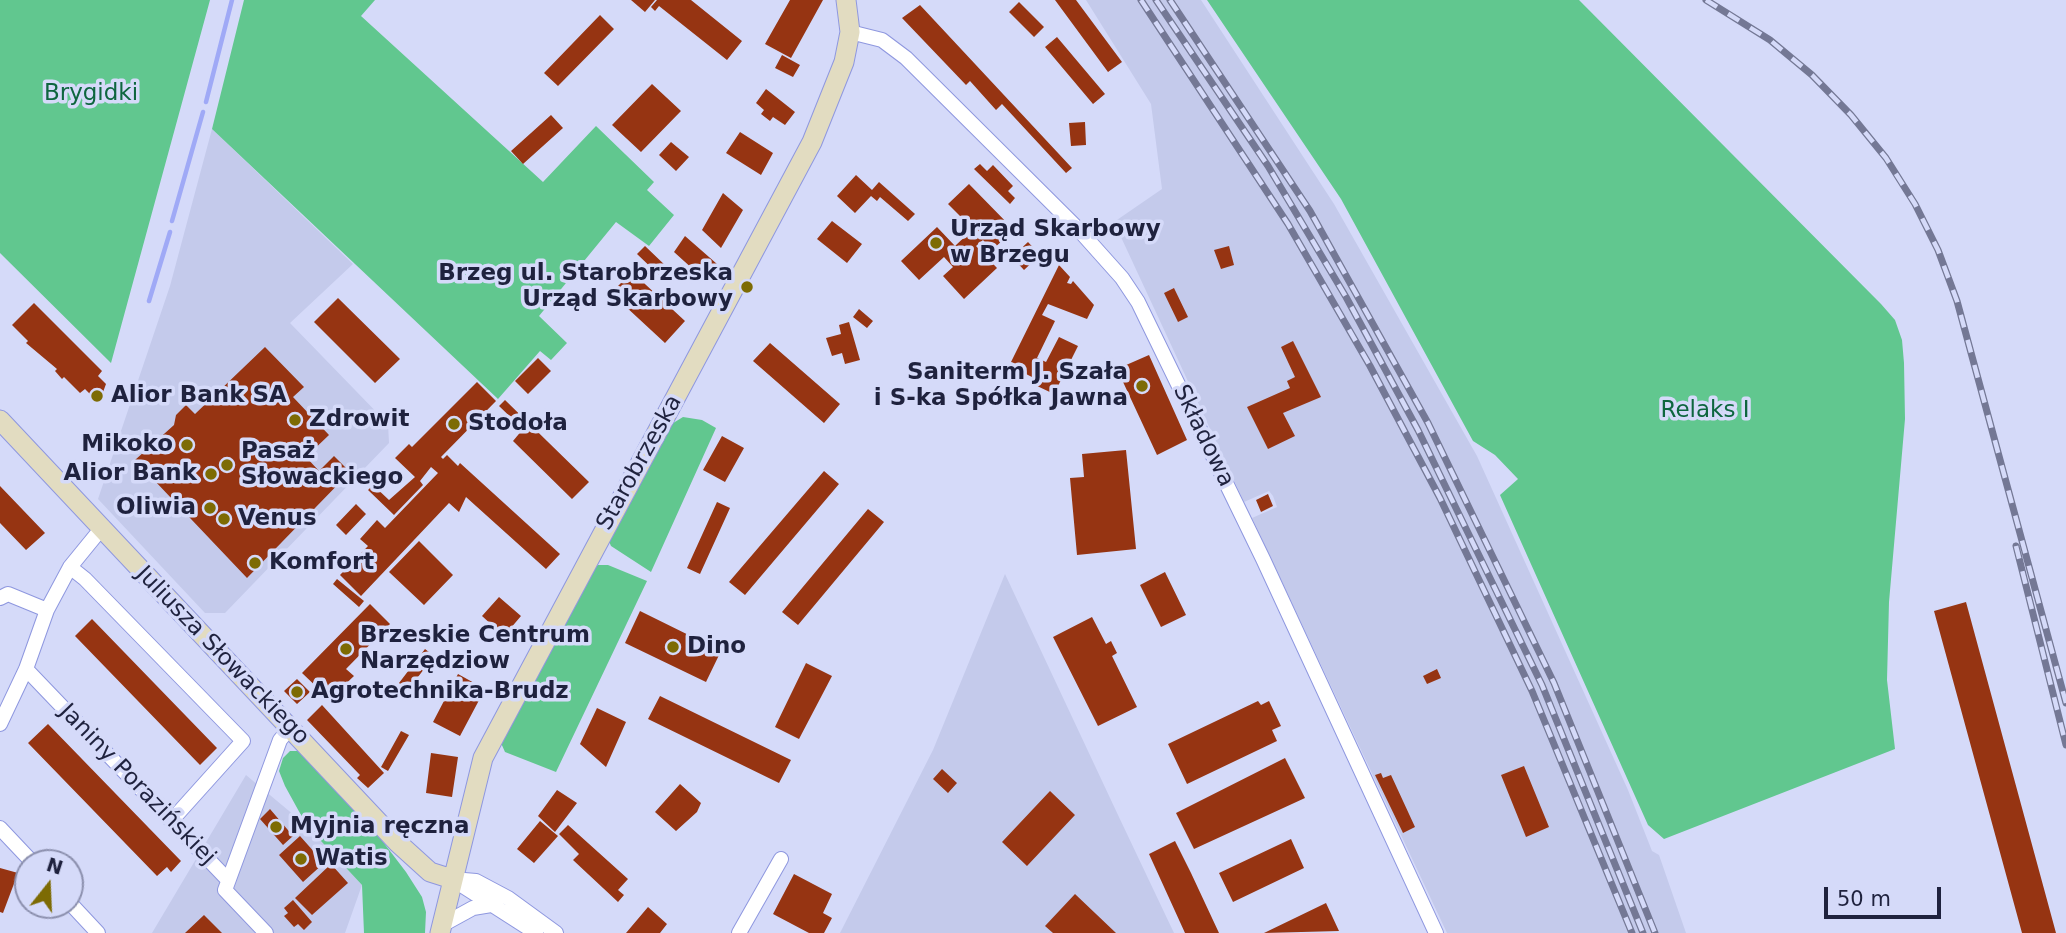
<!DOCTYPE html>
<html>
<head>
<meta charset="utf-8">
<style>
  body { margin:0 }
  #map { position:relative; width:2066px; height:933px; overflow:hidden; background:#d5daf9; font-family:"DejaVu Sans",sans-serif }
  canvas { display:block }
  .north { position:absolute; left:14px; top:849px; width:70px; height:70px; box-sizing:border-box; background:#d5daf9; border:2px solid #8c90ae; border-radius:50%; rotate:18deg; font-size:19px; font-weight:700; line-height:28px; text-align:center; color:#1f223e }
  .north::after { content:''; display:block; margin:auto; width:24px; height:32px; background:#7d6b04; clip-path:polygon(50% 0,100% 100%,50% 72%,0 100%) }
  .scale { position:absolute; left:1824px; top:887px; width:117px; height:32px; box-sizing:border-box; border:4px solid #1f223e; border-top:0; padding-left:9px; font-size:21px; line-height:24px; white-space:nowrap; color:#1f223e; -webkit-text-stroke:5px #d5daf9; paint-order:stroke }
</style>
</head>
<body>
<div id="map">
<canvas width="2066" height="933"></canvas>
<div class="north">N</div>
<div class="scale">50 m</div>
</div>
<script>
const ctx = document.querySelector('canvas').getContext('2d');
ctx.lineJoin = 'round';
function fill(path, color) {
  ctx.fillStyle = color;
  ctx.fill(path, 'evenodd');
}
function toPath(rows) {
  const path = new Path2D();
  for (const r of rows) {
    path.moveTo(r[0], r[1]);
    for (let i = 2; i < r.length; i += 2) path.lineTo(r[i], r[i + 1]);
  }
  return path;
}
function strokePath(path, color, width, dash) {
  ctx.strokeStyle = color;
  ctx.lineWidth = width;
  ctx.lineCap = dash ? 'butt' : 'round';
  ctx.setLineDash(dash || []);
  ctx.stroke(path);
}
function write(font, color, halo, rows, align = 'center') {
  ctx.font = font + ' "DejaVu Sans",sans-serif';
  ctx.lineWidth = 7;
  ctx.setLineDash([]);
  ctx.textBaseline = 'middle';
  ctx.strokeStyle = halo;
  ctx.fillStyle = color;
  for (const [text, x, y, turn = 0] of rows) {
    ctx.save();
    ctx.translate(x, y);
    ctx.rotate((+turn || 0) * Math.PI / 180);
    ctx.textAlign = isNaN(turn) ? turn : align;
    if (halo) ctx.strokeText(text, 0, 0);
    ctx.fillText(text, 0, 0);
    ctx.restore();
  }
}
fill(toPath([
  [1086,0,1201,0,1334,204,1477,456,1628,790,1652,851,1659,855,1686,933,1447,933,1252,518,1277,507,1273,496,1269,491,1244,502,1114,222,1162,189,1151,104],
  [212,129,353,264,290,323,388,424,389,443,225,613,205,613,98,499,170,286],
  [1005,574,1118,815,1174,933,840,933,933,750],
  [246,775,307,826,362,885,345,933,152,933]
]), '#c4caeb');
fill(toPath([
  [0,0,210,0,111,363,0,253],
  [244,0,375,0,361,16,543,182,596,126,654,182,647,190,674,215,649,246,616,222,539,316,567,343,551,360,540,351,498,399,212,129],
  [1207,0,1579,0,1881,304,1895,320,1902,340,1904,363,1905,419,1889,602,1887,680,1895,749,1664,839,1648,825,1500,495,1518,479,1495,455,1473,441,1341,199],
  [683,417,702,420,716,428,651,572,611,546,608,539,670,425],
  [598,565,608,565,647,581,556,772,505,752,501,743,592,569],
  [290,751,302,751,377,834,406,872,422,897,426,912,425,933,364,933,362,885,307,826,285,786,279,771,283,758]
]), '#61c78f');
strokePath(toPath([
  [206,102,232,0],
  [172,221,203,112],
  [149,301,170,232]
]), '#9fa9f6', 4.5);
fill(toPath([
  [631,0,655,0,645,12],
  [657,0,691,0,742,41,727,60,659,6,655,11,651,7],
  [790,0,823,0,791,58,765,44],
  [1055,0,1076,0,1122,62,1108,72],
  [1019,2,1044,27,1034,37,1009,12],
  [920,5,1072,168,1066,173,1002,104,996,110,970,81,966,85,902,18],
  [600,15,614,29,558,86,544,73],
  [1057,37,1105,94,1093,104,1045,47],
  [782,55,800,65,793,77,775,68],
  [652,84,681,111,641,152,612,125],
  [766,89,795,112,785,125,773,117,770,121,761,114,764,110,756,103],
  [551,115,563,128,523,164,511,151],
  [1085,122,1086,145,1071,146,1069,123],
  [740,132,773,153,761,175,726,153],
  [671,142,689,157,676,171,659,155],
  [980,164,987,171,993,165,1013,186,1008,191,1015,198,1010,204,974,169],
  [856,175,872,190,879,182,915,214,908,221,880,197,877,201,871,196,855,213,837,196],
  [969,184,1014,230,992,250,983,240,976,246,997,268,964,299,943,276,953,267,944,257,919,280,901,261,937,227,955,246,973,229,948,204],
  [723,193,743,210,721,248,702,230],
  [832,221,862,244,847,263,817,239],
  [685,236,717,264,705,280,674,252],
  [1028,242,1040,255,1024,270,1012,257],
  [645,246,668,268,660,276,637,254],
  [1229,246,1234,265,1221,269,1214,250],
  [1059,265,1070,277,1067,283,1071,284,1073,281,1094,305,1087,319,1048,304,1042,315,1055,321,1037,358,1046,362,1059,337,1078,346,1054,394,1035,385,1038,380,1020,371,1022,367,1011,362],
  [632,272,685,321,665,343,611,293],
  [1174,288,1188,317,1178,322,1164,293],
  [338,298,400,359,375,383,314,322],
  [34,303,102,371,98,376,106,384,99,403,85,389,80,393,64,377,62,379,55,371,57,369,26,343,28,341,12,325],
  [859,309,873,321,867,328,853,317],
  [849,322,860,360,845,364,842,353,832,356,826,338,841,334,839,325],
  [1293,341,1321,397,1283,413,1295,436,1268,449,1247,407,1290,388,1287,381,1295,377,1281,347],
  [770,343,840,404,824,423,753,361],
  [265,347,304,387,293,397,329,435,306,457,319,471,334,456,350,472,247,578,135,460,174,425,176,415,186,405,195,414],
  [1149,355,1187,440,1157,455,1117,369],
  [538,358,551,371,528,394,515,381],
  [477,382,496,401,441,457,443,459,447,455,458,466,460,463,560,554,546,569,466,497,459,512,449,503,361,596,340,575,368,546,360,539,377,520,385,528,438,473,431,467,420,481,423,485,394,515,368,490,373,485,389,500,415,477,395,458,409,444,412,447],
  [505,400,589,482,572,499,513,441,523,429,499,406],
  [722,436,744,448,725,482,703,470],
  [1126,450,1136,549,1077,555,1070,478,1084,477,1082,454],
  [824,471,839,484,745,595,729,582],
  [0,486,45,533,26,550,0,523],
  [1268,494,1273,506,1261,512,1256,500],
  [717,502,730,508,700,574,687,568],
  [356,504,366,514,346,535,336,525],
  [868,509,884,522,798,625,782,612],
  [419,541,453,575,424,605,389,572],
  [1165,572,1186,615,1161,627,1140,585],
  [337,579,364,601,359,607,333,584],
  [499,597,521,616,504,636,482,616],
  [1966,602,2056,933,2022,933,1934,611],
  [370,604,390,624,346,669,354,676,334,695,327,688,323,693,302,673],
  [640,611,721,651,706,682,625,643],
  [1092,617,1106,644,1111,641,1117,653,1112,656,1137,707,1098,726,1053,637],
  [92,619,217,748,200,765,75,636],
  [425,649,434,656,408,690,399,683],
  [806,663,832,676,799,739,775,727],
  [1437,669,1441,678,1427,684,1423,676],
  [458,674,485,689,460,736,433,722],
  [297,679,310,692,297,704,284,691],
  [660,696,791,760,779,783,648,719],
  [1258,701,1261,705,1269,701,1281,726,1272,730,1277,741,1187,784,1168,744],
  [322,705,384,773,368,788,357,778,360,775,307,720],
  [597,708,626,722,606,767,580,744],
  [48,724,181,861,171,872,167,867,157,876,28,743],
  [401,731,409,735,388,771,381,767],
  [431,753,458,757,452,797,426,793],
  [1285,758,1305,798,1194,849,1176,813],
  [1524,766,1549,827,1526,837,1501,775],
  [942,769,957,783,948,793,933,779],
  [1381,773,1383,778,1391,775,1415,827,1403,833,1375,775],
  [680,784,701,803,697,812,676,831,655,812],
  [557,790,577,803,555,832,538,816],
  [1050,791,1075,815,1027,866,1002,842],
  [270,809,293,836,283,845,260,819],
  [540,821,558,836,534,863,517,849],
  [568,825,628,879,618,890,624,895,618,902,573,860,579,854,559,834],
  [300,836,324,863,303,882,279,855],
  [1291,839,1304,868,1233,902,1219,873],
  [1175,841,1191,873,1219,933,1185,933,1149,854],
  [331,864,348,883,312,915,295,898],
  [0,868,18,873,3,913,0,912],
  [794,874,832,894,823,913,832,918,824,933,809,933,773,914],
  [1075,894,1116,933,1053,933,1045,926],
  [293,900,312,922,304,930,298,924,294,927,284,916,288,913,284,908],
  [1326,903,1339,931,1264,933],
  [648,907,667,924,660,933,626,933],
  [204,915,222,933,185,933]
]), '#963412');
const street = toPath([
  [850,32,882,40,906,58,1080,231,1122,278,1138,302,1263,559,1436,933],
  [70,567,85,579,243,741,172,820],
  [0,598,8,594,47,610],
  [26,669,228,880],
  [0,724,26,669,47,610,70,567,101,529],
  [0,828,33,863],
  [452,879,476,881,508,898,556,933],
  [452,879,536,933],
  [70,903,98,933],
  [442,925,473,908,491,905],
  [266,933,225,890,280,740,290,728],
  [739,933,781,859]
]);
const secondary = toPath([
  [0,420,398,843,430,872,452,879],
  [440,933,483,758,812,142,844,62,850,32,846,0]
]);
strokePath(street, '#8e97df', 16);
strokePath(secondary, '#8e97df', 21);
strokePath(street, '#fff', 14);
strokePath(secondary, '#e2dcc1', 19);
const rail = toPath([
  [1141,0,1288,224,1370,366,1440,498,1532,691,1632,933],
  [1156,0,1268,166,1346,297,1418,430,1542,685,1643,933],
  [1170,0,1310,211,1428,423,1554,683,1655,933],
  [1706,0,1770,40,1812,75,1851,115,1886,158,1915,204,1938,250,1957,301,2066,703],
  [2016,546,2066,745]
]);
strokePath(rail, '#747895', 7);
strokePath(rail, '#d5daf9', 4.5, [13]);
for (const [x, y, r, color] of [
  [936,243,7,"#7d6b04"],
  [747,287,7,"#7d6b04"],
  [1142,386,7,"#7d6b04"],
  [97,396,7,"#7d6b04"],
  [295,420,7,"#7d6b04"],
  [454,424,7,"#7d6b04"],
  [187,445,7,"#7d6b04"],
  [227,465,7,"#7d6b04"],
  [211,474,7,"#7d6b04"],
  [210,508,7,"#7d6b04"],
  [224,519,7,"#7d6b04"],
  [255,563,7,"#7d6b04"],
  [673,647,7,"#7d6b04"],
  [346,649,7,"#7d6b04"],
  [297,692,7,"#7d6b04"],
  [276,827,7,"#7d6b04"],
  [301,859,7,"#7d6b04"]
]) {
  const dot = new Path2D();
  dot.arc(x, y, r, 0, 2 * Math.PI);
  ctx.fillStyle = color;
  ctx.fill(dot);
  strokePath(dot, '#d5daf9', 2.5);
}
write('23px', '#0e663f', '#d5daf9', [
  ["Brygidki",91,94],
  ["Relaks I",1705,411]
]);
write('bold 23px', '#1f223e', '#d5daf9', [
  ["Urząd Skarbowy",950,230],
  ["w Brzegu",950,256],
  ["Brzeg ul. Starobrzeska",733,274,"right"],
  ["Urząd Skarbowy",733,300,"right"],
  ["Saniterm J. Szała",1128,373,"right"],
  ["i S-ka Spółka Jawna",1128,399,"right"],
  ["Alior Bank SA",111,396],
  ["Zdrowit",309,420],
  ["Stodoła",468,424],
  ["Mikoko",173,445,"right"],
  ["Pasaż",241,452],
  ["Słowackiego",241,478],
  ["Alior Bank",197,474,"right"],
  ["Oliwia",196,508,"right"],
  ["Venus",238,519],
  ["Komfort",269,563],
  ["Brzeskie Centrum",360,636],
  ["Narzędziow",360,662],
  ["Dino",687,647],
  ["Agrotechnika-Brudz",311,692],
  ["Myjnia ręczna",290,827],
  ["Watis",315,859]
], 'left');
write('23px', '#1f223e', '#d5daf9', [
  ["Składowa",1203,436,64],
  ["Starobrzeska",640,463,-61],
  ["Juliusza Słowackiego",222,656,46],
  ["Janiny Porazińskiej",137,785,46]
]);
</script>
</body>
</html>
